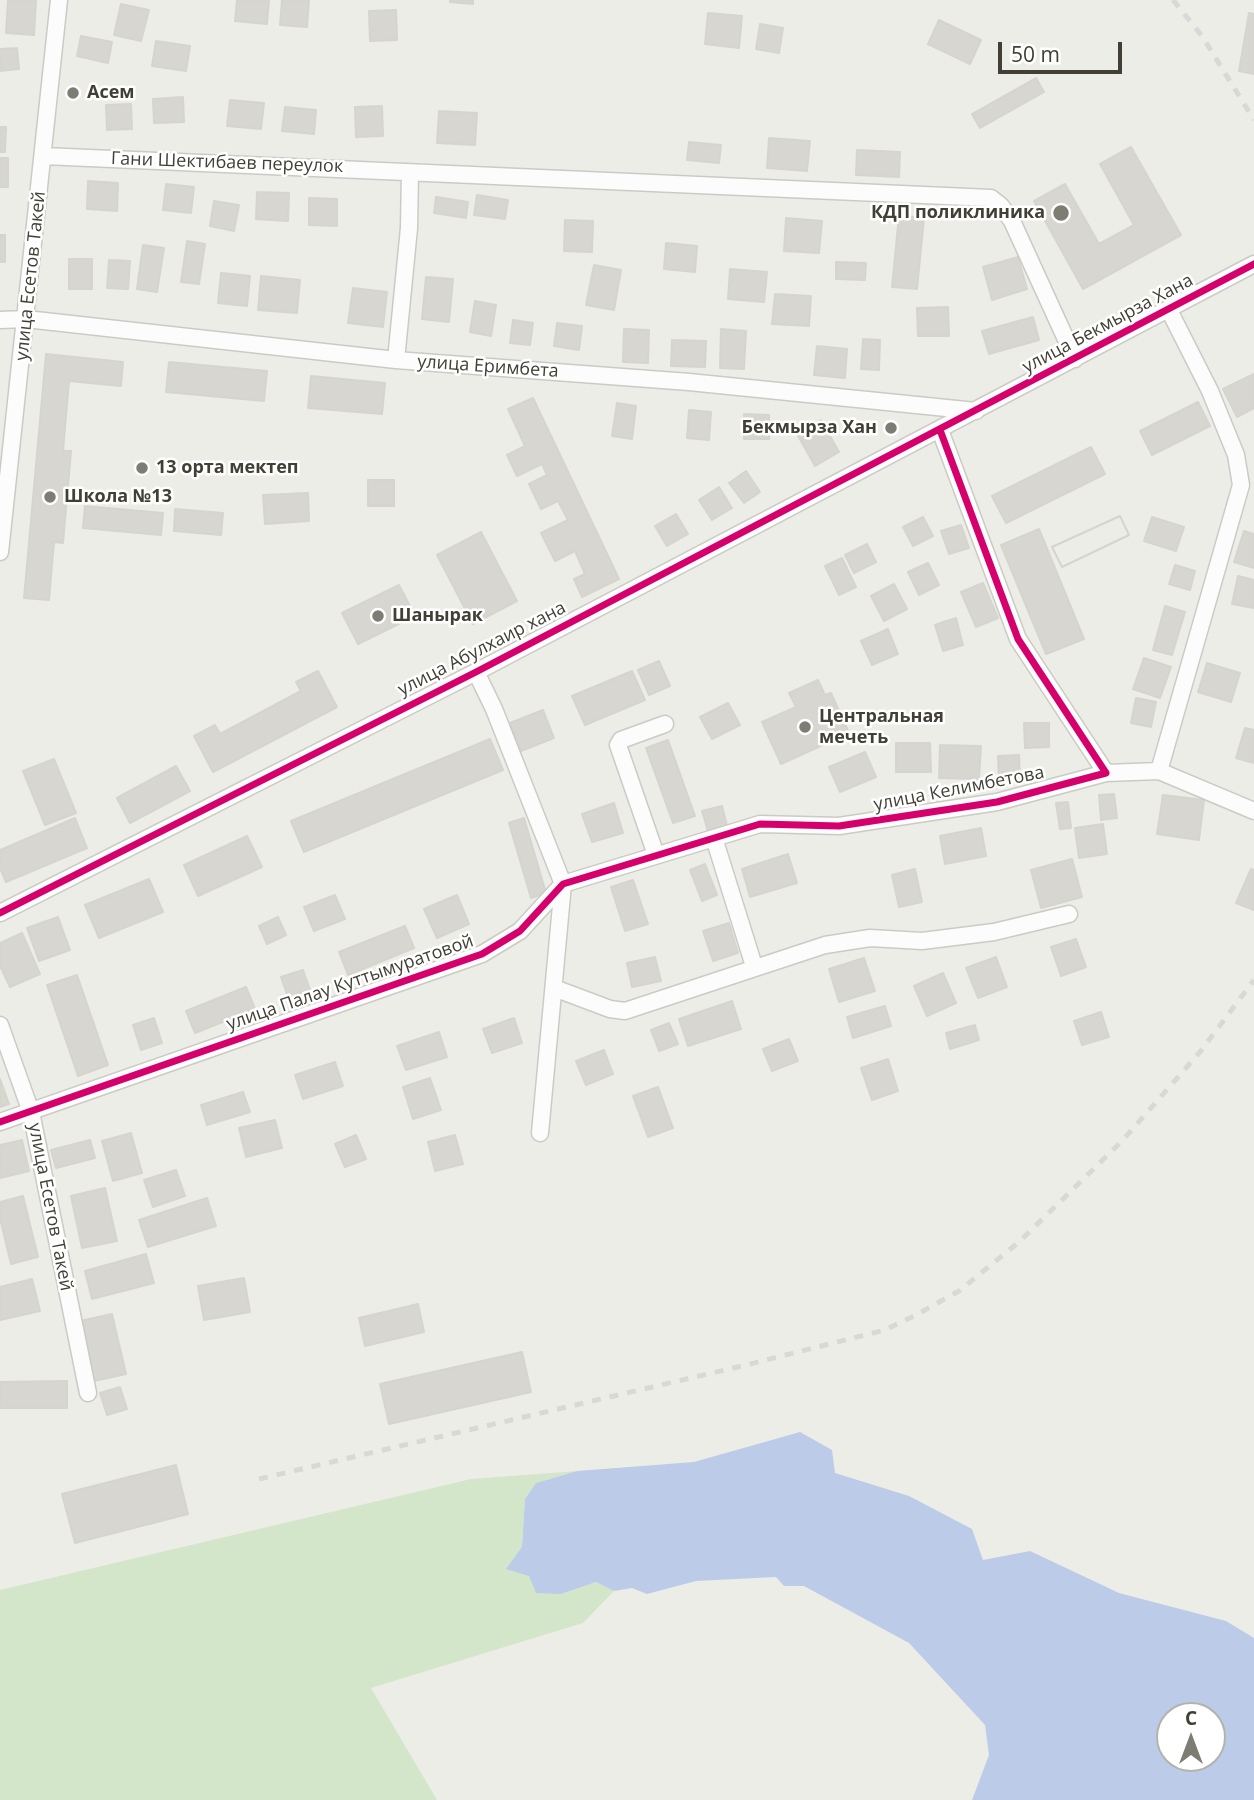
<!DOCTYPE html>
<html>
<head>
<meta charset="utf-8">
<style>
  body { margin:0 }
  #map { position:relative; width:1254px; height:1800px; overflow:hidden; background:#edede8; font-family:"Open Sans",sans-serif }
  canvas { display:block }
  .north { position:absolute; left:1156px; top:1702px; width:70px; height:70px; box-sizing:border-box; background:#fff; border:2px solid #b3b3ae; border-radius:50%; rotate:0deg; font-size:19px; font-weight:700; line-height:28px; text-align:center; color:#424035 }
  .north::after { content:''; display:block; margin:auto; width:24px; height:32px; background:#7e7d74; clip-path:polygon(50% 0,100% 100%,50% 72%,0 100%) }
  .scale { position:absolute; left:998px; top:42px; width:124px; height:32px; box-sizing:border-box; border:4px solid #424035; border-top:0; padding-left:9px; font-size:21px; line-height:24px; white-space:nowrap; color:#424035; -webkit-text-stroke:5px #fff; paint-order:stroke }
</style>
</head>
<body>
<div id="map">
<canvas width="1254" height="1800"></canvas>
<div class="north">С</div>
<div class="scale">50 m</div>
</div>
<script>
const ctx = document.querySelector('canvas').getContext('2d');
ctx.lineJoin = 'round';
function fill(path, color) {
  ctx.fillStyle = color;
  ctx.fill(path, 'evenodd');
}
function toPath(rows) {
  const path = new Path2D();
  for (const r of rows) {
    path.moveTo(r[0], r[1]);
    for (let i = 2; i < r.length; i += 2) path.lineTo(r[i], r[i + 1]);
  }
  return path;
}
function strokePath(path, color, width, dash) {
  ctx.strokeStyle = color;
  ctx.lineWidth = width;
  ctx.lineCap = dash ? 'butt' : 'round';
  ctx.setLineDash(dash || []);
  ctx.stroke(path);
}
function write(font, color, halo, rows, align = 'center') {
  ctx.font = font + ' "Open Sans",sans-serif';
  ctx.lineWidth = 5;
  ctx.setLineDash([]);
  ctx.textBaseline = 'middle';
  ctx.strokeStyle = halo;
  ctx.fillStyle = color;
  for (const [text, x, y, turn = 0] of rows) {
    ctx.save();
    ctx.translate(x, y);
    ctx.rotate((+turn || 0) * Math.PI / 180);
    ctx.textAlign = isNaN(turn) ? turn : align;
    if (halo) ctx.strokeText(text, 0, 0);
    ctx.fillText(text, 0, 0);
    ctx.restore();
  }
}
fill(toPath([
  [577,1471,536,1483,525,1499,522,1547,529,1576,561,1594,596,1582,614,1591,583,1623,371,1688,437,1800,0,1800,0,1590,471,1479]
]), '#d4e6ca');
fill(toPath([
  [800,1432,832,1450,835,1473,909,1496,972,1529,983,1560,1030,1551,1119,1593,1226,1621,1254,1638,1254,1800,972,1800,989,1755,985,1725,909,1643,804,1586,784,1586,776,1577,696,1581,647,1594,632,1588,614,1591,596,1582,561,1594,536,1593,529,1576,506,1569,522,1547,525,1499,536,1483,577,1471,694,1462],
  [1170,1716,1212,1716,1212,1758,1170,1758]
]), '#bbcbe8');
const building = toPath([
  [8,0,36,0,34,35,6,33,8,0],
  [237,0,269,0,267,24,235,21,237,0],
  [282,0,309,0,307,27,280,25,282,0],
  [450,0,473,0,473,4,450,2,450,0],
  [121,4,149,10,141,41,114,35,121,4],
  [396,10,397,40,370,41,369,11,396,10],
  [708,13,742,16,739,48,705,44,708,13],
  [1249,13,1254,14,1254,74,1239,71,1249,13],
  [939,20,981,40,970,64,928,44,939,20],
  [760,24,783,28,779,53,756,49,760,24],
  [81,36,112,42,108,63,77,56,81,36],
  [156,41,190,46,186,71,152,66,156,41],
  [17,48,19,69,0,71,0,49,17,48],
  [1036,78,1044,92,980,128,972,114,1036,78],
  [183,97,184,122,154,123,153,99,183,97],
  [230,100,264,103,261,129,227,126,230,100],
  [131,104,132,129,107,130,106,105,131,104],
  [382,106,383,136,356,137,355,107,382,106],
  [285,107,316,110,314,134,282,131,285,107],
  [439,111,477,113,475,145,437,143,439,111],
  [0,127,6,127,5,152,0,152,0,127],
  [769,138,810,141,807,171,767,168,769,138],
  [689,142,721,145,719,163,687,160,689,142],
  [1131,147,1181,235,1083,289,1034,201,1065,184,1099,244,1134,225,1100,164,1131,147],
  [857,150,900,152,899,177,856,175,857,150],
  [0,158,8,158,8,187,0,187,0,158],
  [88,181,118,183,117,211,87,209,88,181],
  [166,184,194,187,191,213,163,210,166,184],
  [257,192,289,193,288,221,256,219,257,192],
  [477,195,508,200,505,219,474,215,477,195],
  [436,197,468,202,466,218,434,213,436,197],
  [309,198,337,199,337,226,309,225,309,198],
  [214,201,239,205,234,231,210,226,214,201],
  [899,215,924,218,917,289,892,287,899,215],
  [786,218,822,221,819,253,784,251,786,218],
  [565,220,593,221,592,252,564,251,565,220],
  [0,235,5,235,5,262,0,262,0,235],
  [187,241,205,244,199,284,181,282,187,241],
  [666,243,697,246,695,272,664,269,666,243],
  [143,245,164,248,157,292,137,289,143,245],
  [1018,257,1027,289,992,300,983,267,1018,257],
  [69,259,92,259,92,289,69,289,69,259],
  [109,260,130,261,128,289,107,288,109,260],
  [836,262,866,263,865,280,836,279,836,262],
  [594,265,621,270,614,310,586,305,594,265],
  [730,269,767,272,764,302,728,299,730,269],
  [221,273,250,276,247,306,218,303,221,273],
  [261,276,300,280,297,313,258,310,261,276],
  [426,277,453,279,449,322,422,319,426,277],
  [353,288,387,292,383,327,348,323,353,288],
  [775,294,811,296,809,326,772,324,775,294],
  [475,301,496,305,491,336,470,332,475,301],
  [948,307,949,336,918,336,917,308,948,307],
  [1033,317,1039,340,989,354,982,331,1033,317],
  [513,320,533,323,530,345,510,343,513,320],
  [557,323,582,326,579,350,554,346,557,323],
  [624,329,649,330,648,363,623,362,624,329],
  [721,329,746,331,744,369,720,368,721,329],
  [863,339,880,340,879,370,861,369,863,339],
  [672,340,706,341,705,367,671,366,672,340],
  [817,346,847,349,845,378,814,375,817,346],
  [46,354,123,362,121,386,69,381,63,451,71,451,63,543,54,542,49,600,24,598,46,354],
  [169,362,267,371,264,401,166,392,169,362],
  [1254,374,1254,408,1237,417,1223,389,1254,374],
  [311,376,385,383,382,414,308,408,311,376],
  [533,398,619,579,582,597,574,579,585,574,575,551,555,561,541,533,568,520,558,501,541,509,529,484,547,475,542,464,517,476,507,455,525,446,508,409,533,398],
  [1198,402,1210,426,1152,455,1140,431,1198,402],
  [617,403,636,406,632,439,612,436,617,403],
  [689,410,711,412,709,440,687,438,689,410],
  [744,414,769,415,769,439,744,439,744,414],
  [821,420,839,452,815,466,797,434,821,420],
  [1091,447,1105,474,1006,523,992,496,1091,447],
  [746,471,760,492,744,503,729,483,746,471],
  [368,480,394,480,394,506,368,506,368,480],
  [719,487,732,508,712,520,699,500,719,487],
  [308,493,309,521,265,524,263,495,308,493],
  [85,506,163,513,161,535,83,528,85,506],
  [175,509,223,513,221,535,174,531,175,509],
  [676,514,688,534,667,546,655,526,676,514],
  [1120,516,1129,535,1062,567,1052,547,1120,516],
  [1120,516,1129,535,1062,567,1052,547,1120,516],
  [923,517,933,536,913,546,903,527,923,517],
  [1152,517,1184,527,1176,551,1144,541,1152,517],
  [961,525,969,548,949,554,941,531,961,525],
  [1039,529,1084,639,1046,654,1001,545,1039,529],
  [1244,531,1254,534,1254,568,1234,562,1244,531],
  [481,532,517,601,473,624,437,555,481,532],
  [867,544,876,562,854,573,845,555,867,544],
  [842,558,856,587,839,595,825,566,842,558],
  [928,563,939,585,919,595,908,572,928,563],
  [1175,565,1195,571,1190,590,1169,584,1175,565],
  [1238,576,1254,580,1254,608,1232,604,1238,576],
  [983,583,998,618,976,627,961,592,983,583],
  [894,584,907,609,884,621,871,596,894,584],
  [399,585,415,616,358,644,342,613,399,585],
  [1165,606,1185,612,1172,655,1153,650,1165,606],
  [956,618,963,645,943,651,935,625,956,618],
  [888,629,898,654,872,665,861,641,888,629],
  [1144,658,1171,667,1160,698,1133,689,1144,658],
  [659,661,670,686,649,695,638,670,659,661],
  [1207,663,1240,673,1231,702,1198,692,1207,663],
  [318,671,337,707,213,772,194,736,215,725,220,734,301,691,296,682,318,671],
  [632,671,645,700,585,725,572,696,632,671],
  [818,680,825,695,831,693,849,733,781,764,762,722,796,707,789,693,818,680],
  [1136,698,1156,702,1151,727,1131,723,1136,698],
  [728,703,740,725,712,739,700,717,728,703],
  [543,710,554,738,521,751,510,723,543,710],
  [1024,723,1049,723,1049,747,1025,748,1024,723],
  [1245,728,1254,730,1254,763,1236,758,1245,728],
  [490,739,503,770,304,852,291,821,490,739],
  [668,740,695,816,673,823,646,748,668,740],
  [896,743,930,743,931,772,896,772,896,743],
  [940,745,981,746,979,779,939,778,940,745],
  [865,752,876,777,840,792,829,767,865,752],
  [1019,755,1020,781,999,782,998,756,1019,755],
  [54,759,76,813,45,825,23,771,54,759],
  [176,766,190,791,130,823,117,798,176,766],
  [1114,794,1117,818,1101,820,1099,795,1114,794],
  [1163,795,1204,800,1199,840,1157,834,1163,795],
  [1068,802,1071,828,1060,829,1056,803,1068,802],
  [614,803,623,833,592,842,582,814,614,803],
  [722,806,727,826,708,831,702,811,722,806],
  [75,818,87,848,6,882,0,868,0,850,75,818],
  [524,818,546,893,531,898,509,823,524,818],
  [1103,824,1107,854,1079,858,1075,828,1103,824],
  [981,828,986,856,945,864,940,836,981,828],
  [247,836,262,867,198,896,184,865,247,836],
  [788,854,797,883,750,897,742,869,788,854],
  [1072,859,1082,897,1041,908,1031,870,1072,859],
  [705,864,717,895,702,901,690,870,705,864],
  [915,869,922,902,899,907,892,875,915,869],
  [1251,869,1254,870,1254,910,1236,903,1251,869],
  [149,879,163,912,99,938,85,905,149,879],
  [633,880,648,924,625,931,611,887,633,880],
  [335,895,345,919,314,931,304,907,335,895],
  [457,895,469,924,437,938,424,909,457,895],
  [58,917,70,950,39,961,27,928,58,917],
  [278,917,286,935,267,944,259,926,278,917],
  [729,923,738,953,713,961,703,931,729,923],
  [405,926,414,948,348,975,339,952,405,926],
  [22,933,40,974,10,987,0,966,0,943,22,933],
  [1076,939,1086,967,1061,976,1051,947,1076,939],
  [655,957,661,981,632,987,627,963,655,957],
  [996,957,1007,987,978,998,966,968,996,957],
  [864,958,875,991,839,1002,829,969,864,958],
  [303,970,310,990,288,997,281,977,303,970],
  [943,973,956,1003,927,1016,914,986,943,973],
  [77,975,108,1065,78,1076,47,985,77,975],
  [246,987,255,1009,195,1033,186,1011,246,987],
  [732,1001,741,1029,688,1046,679,1019,732,1001],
  [885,1006,891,1026,853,1038,847,1017,885,1006],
  [1101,1012,1109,1037,1082,1045,1074,1021,1101,1012],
  [154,1018,162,1043,141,1050,133,1025,154,1018],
  [514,1018,522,1043,492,1053,483,1029,514,1018],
  [669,1023,678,1044,659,1051,651,1030,669,1023],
  [975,1025,979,1040,950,1049,946,1033,975,1025],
  [439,1032,447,1057,406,1070,397,1046,439,1032],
  [789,1039,798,1061,772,1071,763,1049,789,1039],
  [604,1050,613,1074,586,1085,576,1061,604,1050],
  [888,1059,898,1091,872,1100,861,1068,888,1059],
  [335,1062,343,1086,303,1099,295,1075,335,1062],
  [430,1078,441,1110,413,1119,403,1087,430,1078],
  [0,1079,9,1104,0,1107,0,1079],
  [658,1087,673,1128,648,1137,633,1096,658,1087],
  [243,1092,250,1112,207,1125,201,1105,243,1092],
  [275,1120,282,1148,246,1157,239,1128,275,1120],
  [131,1133,142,1173,113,1181,102,1141,131,1133],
  [356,1135,366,1159,345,1167,335,1144,356,1135],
  [455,1135,463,1164,435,1171,428,1142,455,1135],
  [22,1140,29,1171,0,1178,0,1145,22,1140],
  [90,1140,95,1158,56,1168,51,1150,90,1140],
  [176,1170,185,1196,153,1207,144,1180,176,1170],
  [105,1188,117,1241,82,1248,71,1196,105,1188],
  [23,1196,38,1257,11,1264,0,1218,0,1202,23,1196],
  [207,1198,216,1226,148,1247,139,1220,207,1198],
  [146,1254,154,1283,92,1299,85,1271,146,1254],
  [244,1278,250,1312,204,1320,198,1286,244,1278],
  [32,1279,40,1311,0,1320,0,1287,32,1279],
  [418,1304,424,1332,365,1346,359,1318,418,1304],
  [112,1314,126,1374,94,1381,80,1321,112,1314],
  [522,1352,531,1392,389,1424,380,1384,522,1352],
  [67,1381,67,1408,0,1408,0,1382,67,1381],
  [120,1387,127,1409,107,1415,100,1393,120,1387],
  [176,1465,188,1514,75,1543,62,1494,176,1465]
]);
fill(building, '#d7d6d0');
strokePath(building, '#d5d5ce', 2);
const street = toPath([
  [44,156,991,198,1001,206,1012,221,1075,359],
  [0,320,26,319,396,360,689,382,976,411],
  [396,360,409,228,410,173],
  [0,552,59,0],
  [476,672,494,709,563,884,540,1133],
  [1159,771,1241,485,1236,455,1210,391,1169,310],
  [1106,773,1159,771,1254,811],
  [714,838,754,966],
  [656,855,618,745,621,740,665,724],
  [0,913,476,672,1254,264],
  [554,988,610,1009,625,1011,825,945,870,938,922,941,994,932,1069,914],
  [0,1025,31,1112,88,1393],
  [0,1122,482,954,520,931,563,884,760,824,839,826,997,802,1106,773,1018,639,940,430]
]);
strokePath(street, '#cbcbc5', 19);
strokePath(street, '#fcfcfc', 16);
strokePath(toPath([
  [1173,0,1202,36,1254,120],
  [259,1479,742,1366,885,1330,916,1315,959,1291,1019,1242,1122,1141,1200,1052,1254,980]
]), '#d8d8d7', 5, [9, 9]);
strokePath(toPath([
  [0,913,476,672,1254,264],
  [0,1122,482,954,520,931,563,884,760,824,839,826,997,802,1106,773,1018,639,940,430]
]), '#d6006c', 7);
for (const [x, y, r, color] of [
  [73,93,7,"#7e7d74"],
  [1061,213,9,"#7e7d74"],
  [891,428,7,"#7e7d74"],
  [142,468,7,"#7e7d74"],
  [50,497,7,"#7e7d74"],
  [378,616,7,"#7e7d74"],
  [805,727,7,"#7e7d74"]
]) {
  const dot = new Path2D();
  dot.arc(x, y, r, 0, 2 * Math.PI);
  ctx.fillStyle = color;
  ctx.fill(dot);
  strokePath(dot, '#fff', 2.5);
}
write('bold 18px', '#424035', '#fff', [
  ["Асем",87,93],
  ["КДП поликлиника",1045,213,"right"],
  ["Бекмырза Хан",877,428,"right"],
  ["13 орта мектеп",156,468],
  ["Школа №13",64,497],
  ["Шанырак",392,616],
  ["Центральная",819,717],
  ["мечеть",819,738]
], 'left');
write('18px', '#424035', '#fff', [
  ["Гани Шектибаев переулок",227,163,2],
  ["улица Есетов Такей",31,276,-84],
  ["улица Бекмырза Хана",1108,324,-28],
  ["улица Еримбета",488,367,4],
  ["улица Абулхаир хана",482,649,-27],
  ["улица Келимбетова",959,789,-11],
  ["улица Палау Куттымуратовой",350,983,-19],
  ["улица Есетов Такей",50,1207,79]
]);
</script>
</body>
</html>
